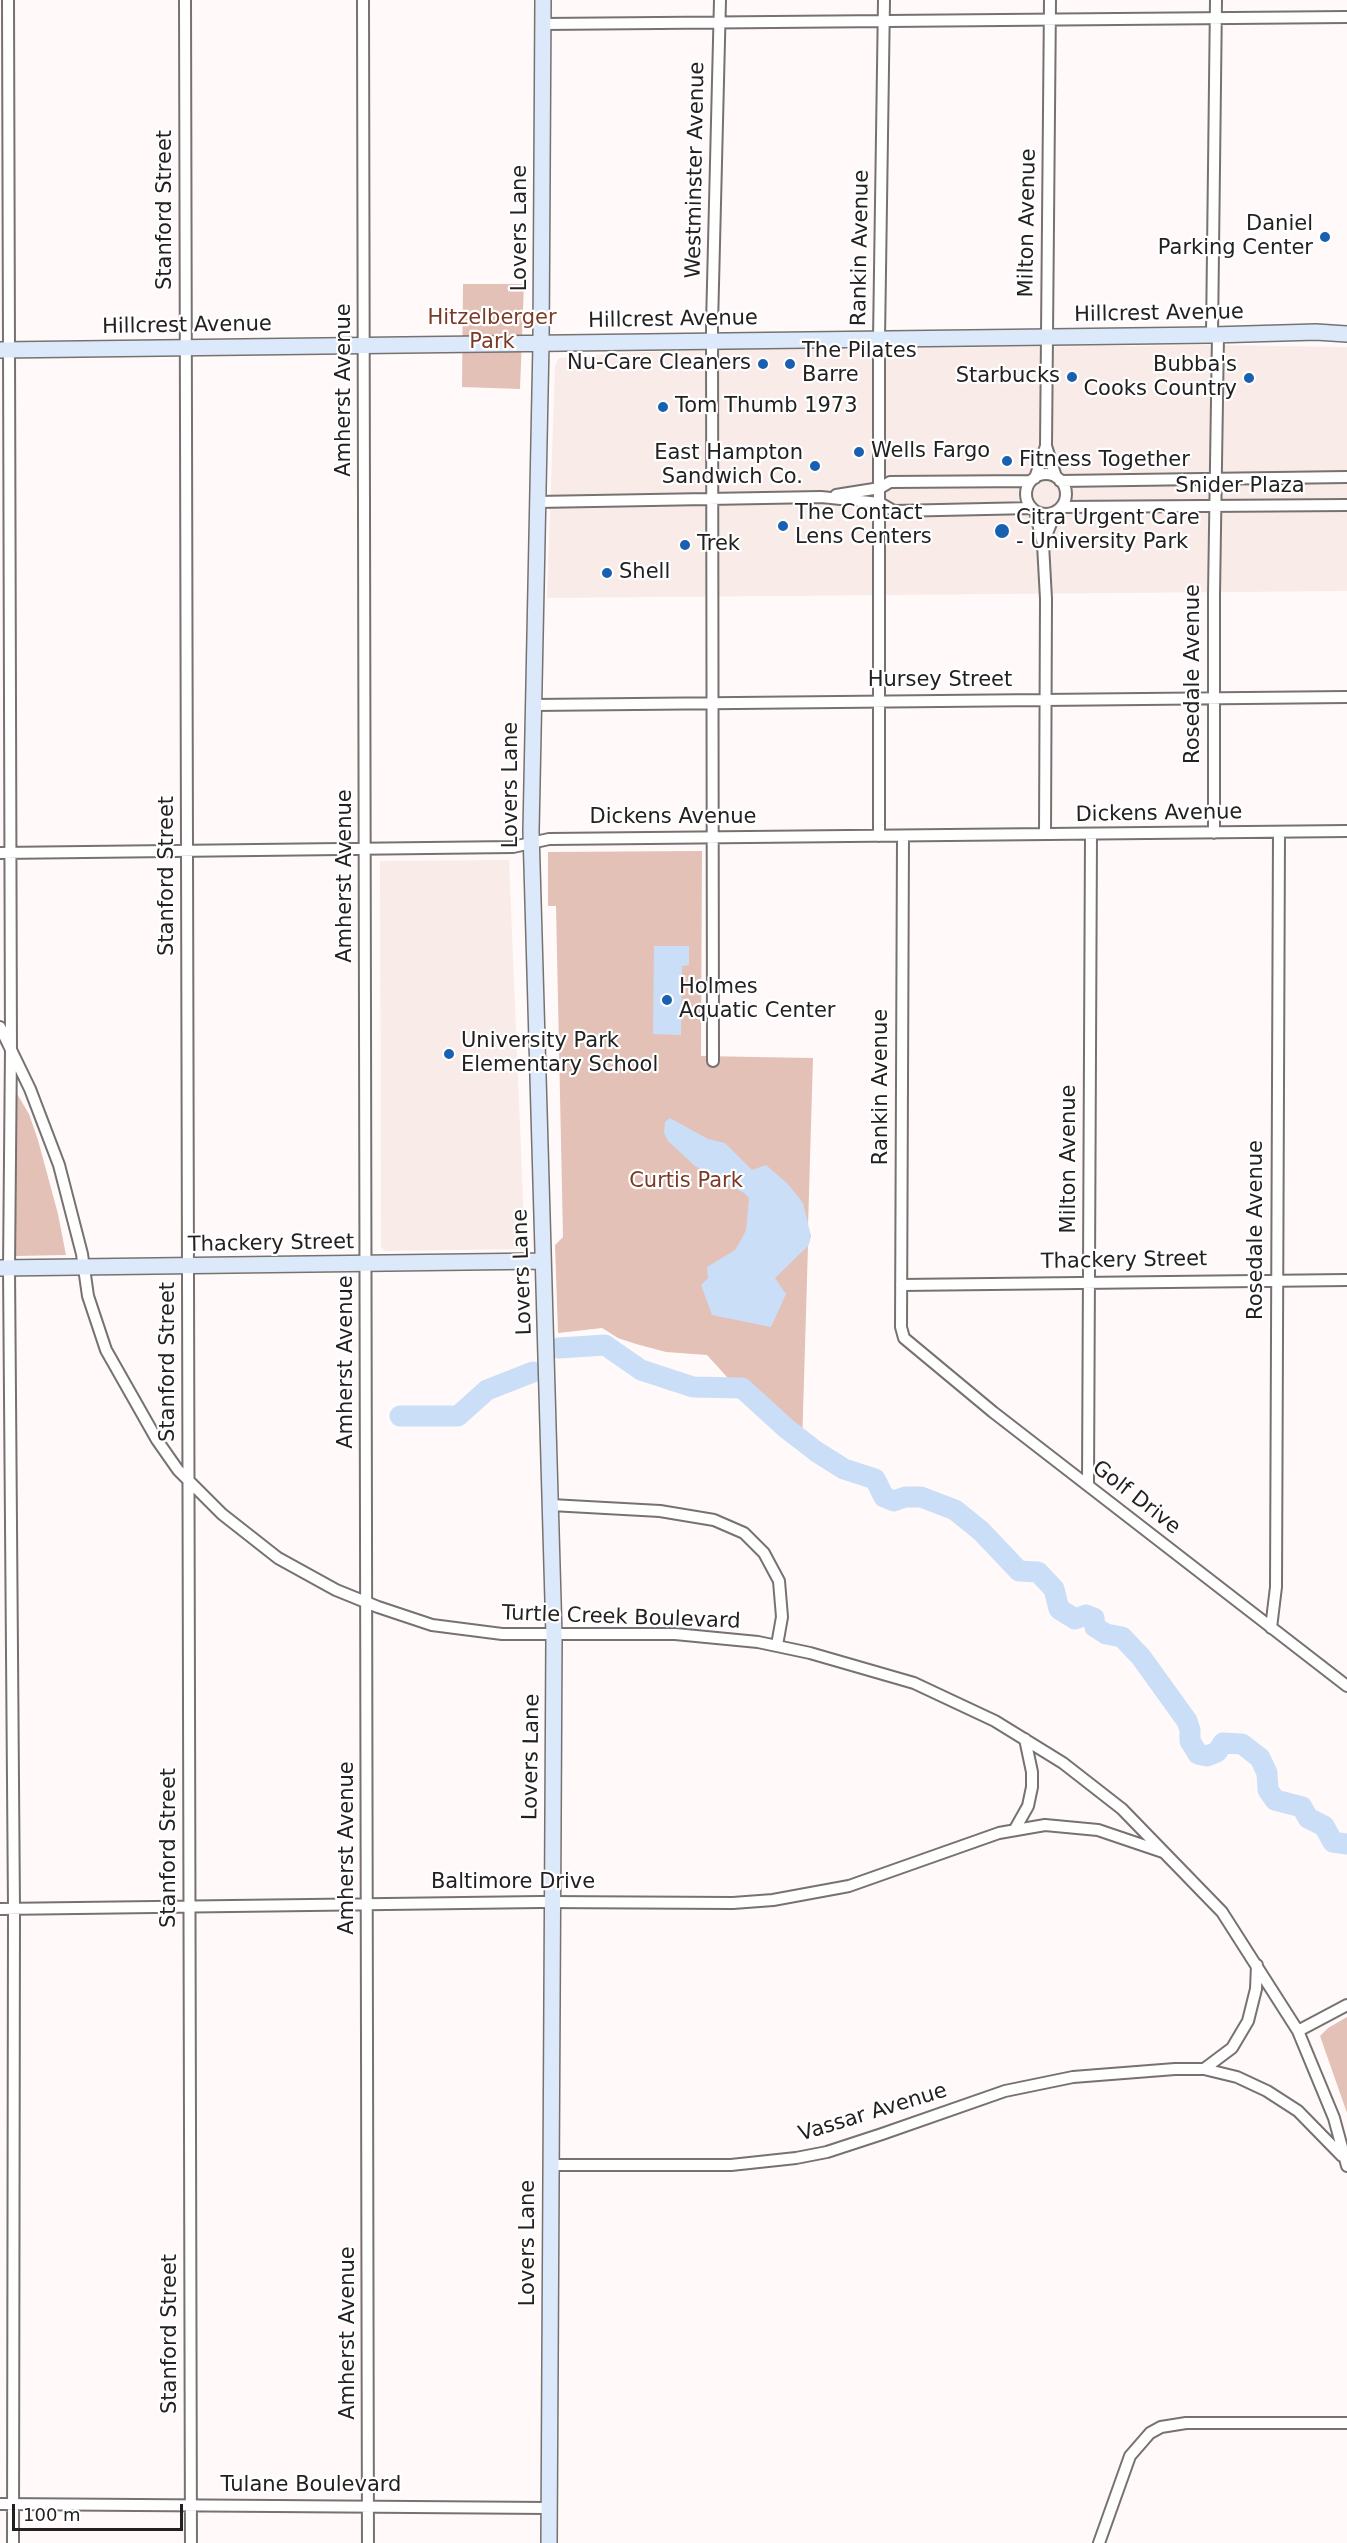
<!DOCTYPE html>
<html>
<head>
<meta charset="utf-8">
<style>
  body { margin:0 }
  #map { position:relative; width:1347px; height:2543px; overflow:hidden; background:#fffaf9; font-family:"DejaVu Sans",sans-serif }
  canvas { display:block }
  .scale { position:absolute; left:12px; top:2504px; width:171px; height:27px; box-sizing:border-box; border:3px solid #222020; border-top:0; padding-left:8px; font-size:18px; line-height:21px; white-space:nowrap; color:#222020; -webkit-text-stroke:4px #fff; paint-order:stroke }
</style>
</head>
<body>
<div id="map">
<canvas width="1347" height="2543"></canvas>
<div class="scale">100 m</div>
</div>
<script>
const ctx = document.querySelector('canvas').getContext('2d');
ctx.lineJoin = 'round';
function fill(path, color) {
  ctx.fillStyle = color;
  ctx.fill(path, 'evenodd');
}
function toPath(rows) {
  const path = new Path2D();
  for (const r of rows) {
    if (r.length === 3) {
      path.moveTo(r[0] + r[2], r[1]);
      path.arc(r[0], r[1], r[2], 0, 2 * Math.PI);
      continue;
    }
    path.moveTo(r[0], r[1]);
    for (let i = 2; i < r.length; i += 2) path.lineTo(r[i], r[i + 1]);
  }
  return path;
}
function strokePath(path, color, width, dash) {
  ctx.strokeStyle = color;
  ctx.lineWidth = width;
  ctx.lineCap = dash ? 'butt' : 'round';
  ctx.setLineDash(dash || []);
  ctx.stroke(path);
}
function write(font, color, halo, rows, align = 'center') {
  ctx.font = font + ' "DejaVu Sans",sans-serif';
  ctx.lineWidth = 4.5;
  ctx.setLineDash([]);
  ctx.textBaseline = 'middle';
  ctx.strokeStyle = halo;
  ctx.fillStyle = color;
  for (const [text, x, y, turn = 0] of rows) {
    ctx.save();
    ctx.translate(x, y);
    ctx.rotate((+turn || 0) * Math.PI / 180);
    ctx.textAlign = isNaN(turn) ? turn : align;
    if (halo) ctx.strokeText(text, 0, 0);
    ctx.fillText(text, 0, 0);
    ctx.restore();
  }
}
fill(toPath([
  [1213,345,1347,347,1347,591,547,598,555,366,559,358,617,353,701,350],
  [509,860,525,1249,385,1251,381,1247,380,861]
]), '#f9ebe7');
fill(toPath([
  [463,284,524,284,520,389,462,387],
  [702,851,701,1056,813,1058,808,1227,811,1236,808,1246,802,1446,745,1400,727,1377,707,1355,666,1352,636,1344,618,1338,602,1328,558,1333,555,1245,563,1237,556,906,548,906,548,852],
  [16,1092,29,1114,38,1140,58,1214,66,1255,15,1256],
  [1347,2017,1347,2113,1320,2036,1328,2028]
]), '#e3c1b7');
fill(toPath([
  [654,946,689,946,689,965,682,966,681,1035,653,1034],
  [670,1118,708,1139,725,1143,752,1170,766,1165,788,1184,803,1203,811,1236,808,1246,775,1278,786,1294,771,1327,712,1315,701,1285,708,1278,707,1267,735,1250,741,1240,746,1230,749,1198,744,1193,695,1166,668,1141,664,1133,665,1122]
]), '#cbdef7');
strokePath(toPath([
  [559,1348,605,1345,641,1370,693,1387,742,1388,787,1429,817,1452,844,1469,875,1479,884,1497,894,1501,905,1497,921,1497,955,1510,981,1531,1019,1571,1038,1572,1054,1589,1059,1609,1075,1619,1086,1615,1094,1618,1095,1627,1106,1634,1122,1637,1141,1657,1187,1721,1190,1730,1190,1741,1198,1754,1207,1756,1217,1752,1223,1743,1242,1744,1260,1758,1267,1773,1268,1790,1275,1800,1302,1807,1308,1818,1324,1826,1333,1842,1347,1844],
  [400,1416,458,1416,487,1390,533,1372]
]), '#cbdef7', 21);
const street = toPath([
  [8,0,11,1048,9,1268,14,1909,13,2543],
  [185,0,191,2543],
  [363,0,368,2543],
  [1050,0,1046,446,1056,477],
  [543,24,1347,17],
  [1212,335,1216,0],
  [1046,494,20],
  [1035,478,1046,446],
  [1060,481,1347,477],
  [836,495,880,488,890,482,1031,481],
  [537,502,821,497,880,503,894,511,1032,508],
  [1061,507,1347,505],
  [1035,511,1043,544,1046,599,1045,834],
  [1043,543,1056,511],
  [533,705,1347,697],
  [1214,833,1214,594,1218,335],
  [879,836,879,339,884,0],
  [903,836,901,1327,904,1338,993,1412,1347,1686],
  [0,853,513,847,549,839,1347,831],
  [0,1027,30,1089,59,1165,82,1254,88,1296,106,1350,157,1440,178,1470,222,1514,278,1558,336,1590,378,1607,432,1625,502,1634,675,1634,758,1642,810,1653,914,1683,995,1721,1063,1763,1122,1809,1222,1912,1298,2031,1334,2118,1347,2166],
  [713,1061,712,325,720,0],
  [901,1285,1347,1280],
  [1088,1485,1091,834],
  [551,1505,660,1511,714,1520,744,1533,764,1553,779,1581,782,1617,777,1645],
  [1271,1628,1276,1587,1279,832],
  [1015,1829,1028,1806,1032,1787,1032,1772,1025,1739],
  [0,1909,541,1902,733,1903,773,1900,849,1886,999,1833,1045,1825,1098,1830,1163,1852],
  [1298,2031,1347,2005],
  [1204,2069,1232,2048,1248,2021,1256,1989,1257,1965],
  [551,2165,731,2165,796,2158,827,2152,882,2134,1005,2091,1073,2077,1175,2069,1204,2069,1237,2077,1267,2091,1298,2111,1342,2156],
  [0,2504,549,2508],
  [1099,2543,1130,2456,1150,2433,1161,2427,1186,2423,1347,2423]
]);
const secondary = toPath([
  [543,0,541,343,531,831,554,1636,549,2543],
  [0,350,1212,335,1316,332,1347,334],
  [0,1268,543,1261]
]);
strokePath(street, '#767270', 14);
strokePath(secondary, '#767270', 18);
strokePath(street, '#fff', 10);
strokePath(secondary, '#dbe9fb', 15);
for (const [x, y, r, color] of [
  [1325,237,6,"#1960b0"],
  [763,364,6,"#1960b0"],
  [790,364,6,"#1960b0"],
  [1072,377,6,"#1960b0"],
  [1249,378,6,"#1960b0"],
  [663,407,6,"#1960b0"],
  [859,452,6,"#1960b0"],
  [1007,461,6,"#1960b0"],
  [815,466,6,"#1960b0"],
  [783,526,6,"#1960b0"],
  [1002,531,8,"#1960b0"],
  [685,545,6,"#1960b0"],
  [607,573,6,"#1960b0"],
  [667,1000,6,"#1960b0"],
  [449,1054,6,"#1960b0"]
]) {
  const dot = new Path2D();
  dot.arc(x, y, r, 0, 2 * Math.PI);
  ctx.fillStyle = color;
  ctx.fill(dot);
  strokePath(dot, '#fff', 2);
}
write('21px', '#222020', '#fff', [
  ["Westminster Avenue",696,170,-89],
  ["Stanford Street",166,210,-90],
  ["Milton Avenue",1028,223,-89],
  ["Lovers Lane",521,228,-90],
  ["Rankin Avenue",861,248,-89],
  ["Hillcrest Avenue",1159,314,-1],
  ["Hillcrest Avenue",673,320,-1],
  ["Hillcrest Avenue",187,326,-1],
  ["Amherst Avenue",345,390,-90],
  ["Snider Plaza",1240,487],
  ["Rosedale Avenue",1194,674,-90],
  ["Hursey Street",940,681],
  ["Lovers Lane",512,785,-90],
  ["Dickens Avenue",1159,814,-1],
  ["Dickens Avenue",673,818],
  ["Stanford Street",168,876,-90],
  ["Amherst Avenue",346,876,-90],
  ["Rankin Avenue",882,1087,-90],
  ["Milton Avenue",1070,1159,-90],
  ["Rosedale Avenue",1257,1230,-90],
  ["Thackery Street",271,1244,-1],
  ["Thackery Street",1124,1261,-1],
  ["Lovers Lane",523,1272,-92],
  ["Stanford Street",169,1362,-90],
  ["Amherst Avenue",347,1362,-90],
  ["Golf Drive",1136,1498,38],
  ["Turtle Creek Boulevard",621,1618,2],
  ["Lovers Lane",532,1757,-89],
  ["Stanford Street",170,1848,-90],
  ["Amherst Avenue",348,1848,-90],
  ["Baltimore Drive",513,1883],
  ["Vassar Avenue",873,2113,-17],
  ["Lovers Lane",529,2243,-90],
  ["Amherst Avenue",349,2333,-90],
  ["Stanford Street",171,2334,-90],
  ["Tulane Boulevard",311,2486]
]);
write('21px', '#222020', '#fff', [
  ["Daniel",1313,225,"right"],
  ["Parking Center",1313,249,"right"],
  ["The Pilates",802,352],
  ["Barre",802,376],
  ["Nu-Care Cleaners",751,364,"right"],
  ["Bubba's",1237,366,"right"],
  ["Cooks Country",1237,390,"right"],
  ["Starbucks",1060,377,"right"],
  ["Tom Thumb 1973",675,407],
  ["Wells Fargo",871,452],
  ["East Hampton",803,454,"right"],
  ["Sandwich Co.",803,478,"right"],
  ["Fitness Together",1019,461],
  ["The Contact",795,514],
  ["Lens Centers",795,538],
  ["Citra Urgent Care",1016,519],
  ["- University Park",1016,543],
  ["Trek",697,545],
  ["Shell",619,573],
  ["Holmes",679,988],
  ["Aquatic Center",679,1012],
  ["University Park",461,1042],
  ["Elementary School",461,1066]
], 'left');
write('21px', '#7c3a26', '#fff', [
  ["Hitzelberger",492,319],
  ["Park",492,343],
  ["Curtis Park",686,1182]
]);
</script>
</body>
</html>
